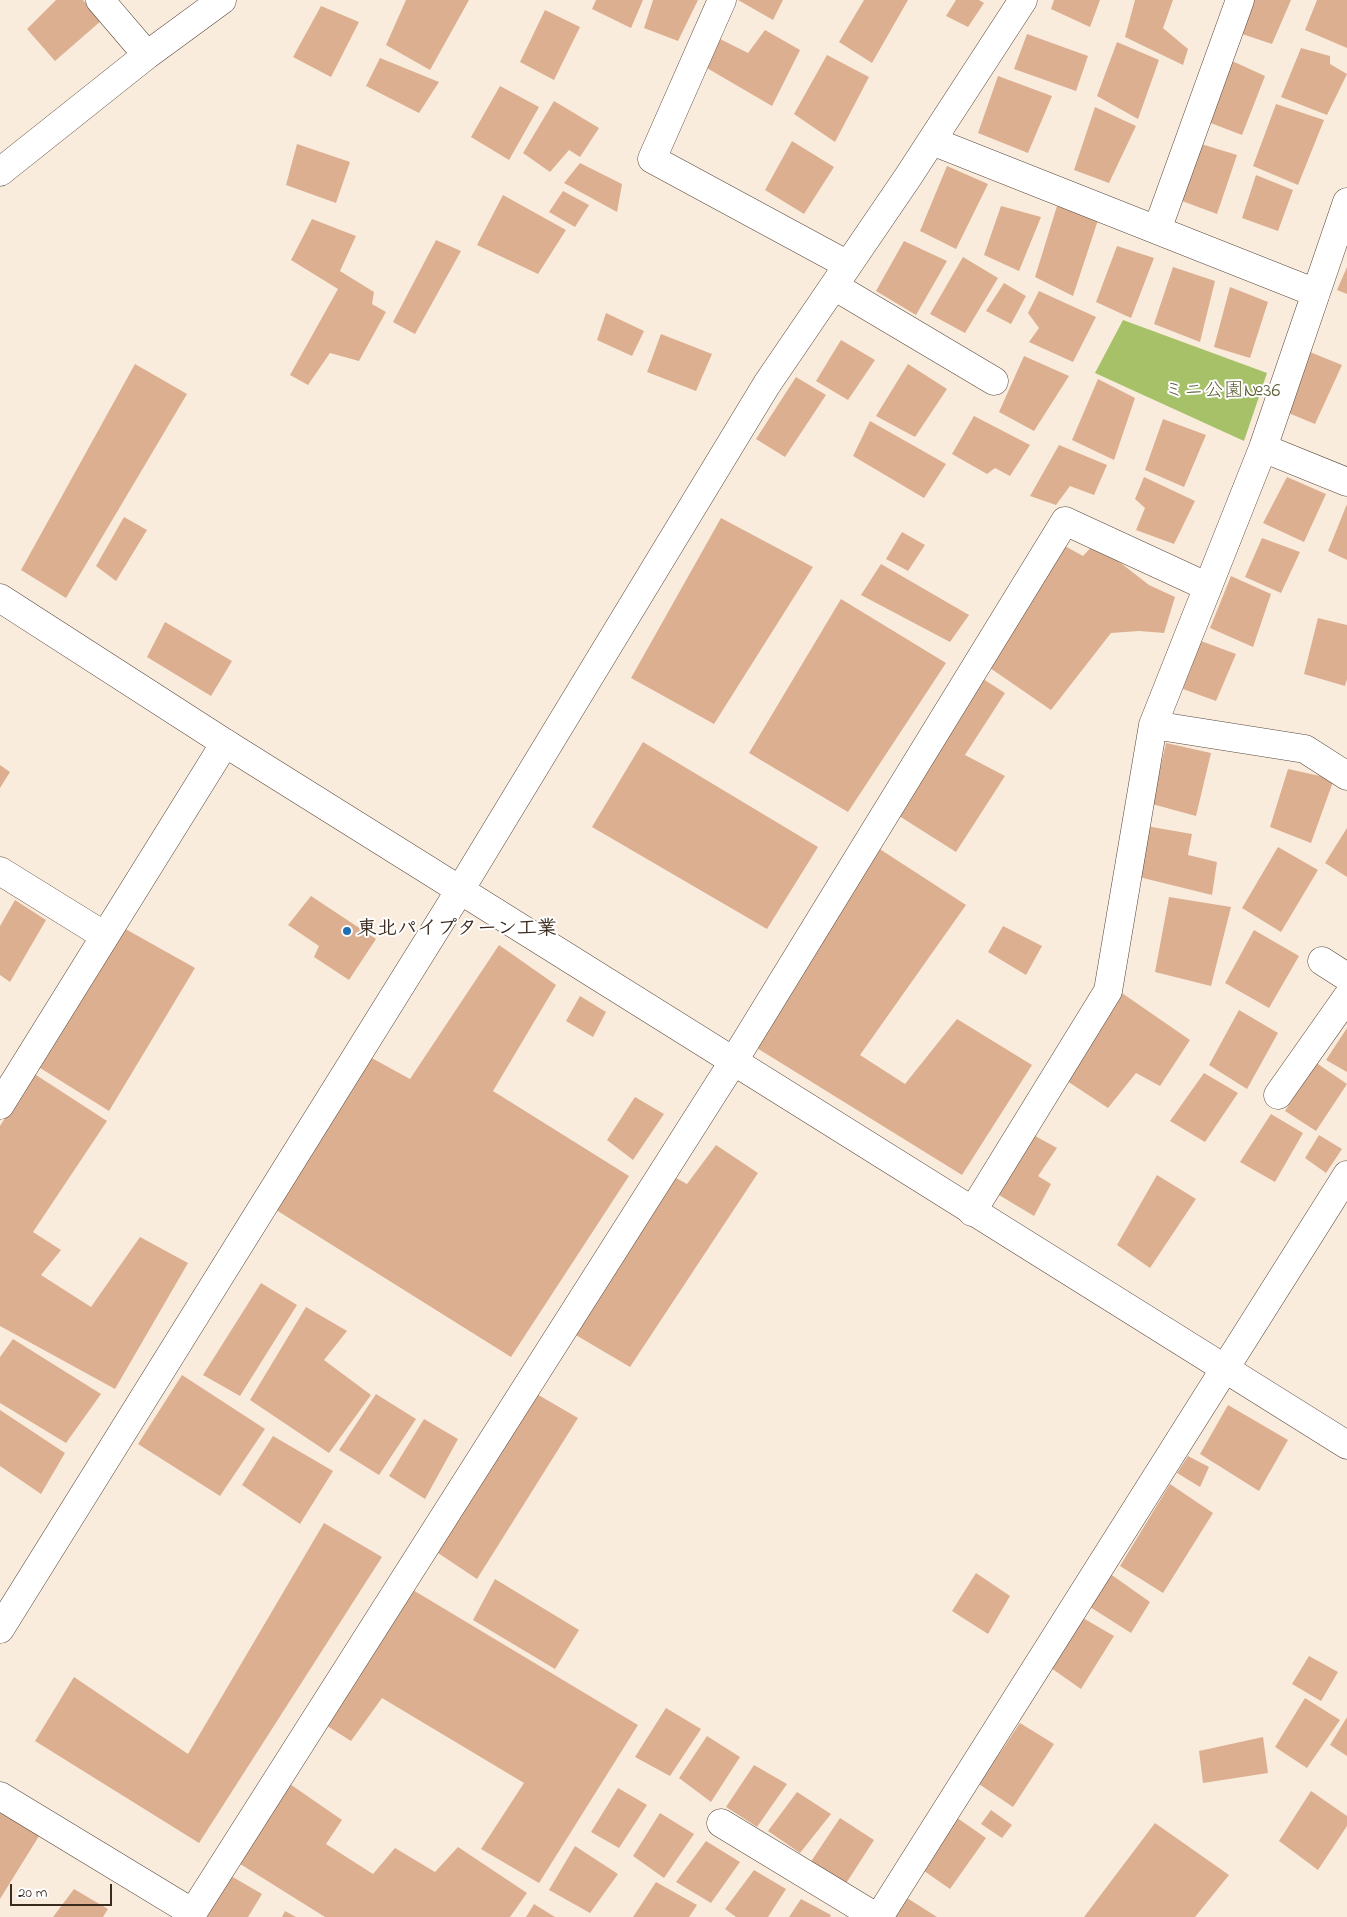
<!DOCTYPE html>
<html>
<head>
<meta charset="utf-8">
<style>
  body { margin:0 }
  #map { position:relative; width:1347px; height:1917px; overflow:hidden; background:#faecdd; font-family:"Indie Flower",sans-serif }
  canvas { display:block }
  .scale { position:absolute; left:10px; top:1884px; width:102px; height:22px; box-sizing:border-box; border:2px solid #3b2a1e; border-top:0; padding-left:6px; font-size:15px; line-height:18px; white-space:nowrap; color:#3b2a1e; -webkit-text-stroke:4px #fff; paint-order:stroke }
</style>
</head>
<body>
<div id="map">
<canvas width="1347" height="1917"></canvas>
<div class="scale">20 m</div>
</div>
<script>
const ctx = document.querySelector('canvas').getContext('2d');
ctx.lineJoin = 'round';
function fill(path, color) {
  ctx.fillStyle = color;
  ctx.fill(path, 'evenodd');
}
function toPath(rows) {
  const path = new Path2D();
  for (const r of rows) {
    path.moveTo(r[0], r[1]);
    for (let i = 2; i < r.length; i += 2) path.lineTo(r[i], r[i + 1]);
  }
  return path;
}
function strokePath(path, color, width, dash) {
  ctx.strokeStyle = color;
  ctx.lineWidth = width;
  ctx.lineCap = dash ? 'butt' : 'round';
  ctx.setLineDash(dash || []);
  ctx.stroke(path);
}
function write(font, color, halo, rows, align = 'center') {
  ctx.font = font + ' "Indie Flower","Klee One",sans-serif';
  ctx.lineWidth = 4;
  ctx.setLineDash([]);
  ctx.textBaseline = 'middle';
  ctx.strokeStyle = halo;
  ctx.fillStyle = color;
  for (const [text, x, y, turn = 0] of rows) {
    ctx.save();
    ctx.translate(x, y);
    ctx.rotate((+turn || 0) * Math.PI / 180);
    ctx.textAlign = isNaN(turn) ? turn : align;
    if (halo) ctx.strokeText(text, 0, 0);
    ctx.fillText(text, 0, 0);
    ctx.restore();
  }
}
fill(toPath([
  [1123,320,1267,373,1244,441,1095,373]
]), '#a6c168');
fill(toPath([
  [56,0,83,0,102,20,55,61,27,29],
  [406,0,469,0,430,70,386,45],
  [596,0,643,0,631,28,592,9],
  [653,0,698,0,678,41,644,28],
  [738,0,783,0,773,20],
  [864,0,908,0,872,63,839,42],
  [956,0,979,0,984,3,968,27,946,16],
  [1054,0,1100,0,1090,27,1051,9],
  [1135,0,1173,0,1163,28,1188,49,1183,65,1125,37],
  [1251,0,1291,0,1272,44,1239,33],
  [1317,0,1347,0,1347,48,1305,30],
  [321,6,359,22,331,77,293,57],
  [545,10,580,27,554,80,520,62],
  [765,30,800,50,772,106,700,64,716,37,748,53],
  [1027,34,1088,56,1076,91,1014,69],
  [1117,42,1159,60,1138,119,1097,96],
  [1301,48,1330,56,1330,64,1347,74,1327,115,1281,97],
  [827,55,869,77,835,142,794,114],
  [380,58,439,82,419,113,366,86],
  [1230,60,1265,76,1242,135,1208,122],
  [998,76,1052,96,1028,153,978,133],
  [500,86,539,107,509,160,471,137],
  [554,101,599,128,580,157,569,150,550,172,523,153],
  [1276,104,1324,120,1298,185,1253,166],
  [1095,107,1136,126,1109,183,1074,170],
  [792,141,834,167,804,214,765,190],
  [1198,143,1237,155,1217,214,1182,201],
  [297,144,350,162,336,203,286,185],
  [580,163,622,184,617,212,564,183],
  [947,166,988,184,956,249,920,231],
  [1256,175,1293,190,1278,231,1242,218],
  [563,191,589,205,575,227,549,212],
  [503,195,566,230,538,274,477,245],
  [1001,206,1041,217,1019,271,984,255],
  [1057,206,1098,220,1073,296,1035,277],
  [312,219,356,236,340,271,374,292,372,304,386,312,359,361,330,353,308,385,290,375,338,289,291,260],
  [436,240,461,251,415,334,393,322],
  [904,241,947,261,916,315,876,291],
  [1117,246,1154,258,1131,318,1096,302],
  [963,257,998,278,965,333,930,314],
  [1173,267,1215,281,1200,342,1154,324],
  [1347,267,1347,294,1337,290],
  [1004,283,1026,296,1011,324,986,311],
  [1230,287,1268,302,1250,358,1214,347],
  [1039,291,1096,317,1073,362,1029,342,1039,328,1028,313],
  [606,313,644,331,632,356,597,340],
  [661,334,712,354,696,391,647,372],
  [841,340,875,360,848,400,816,381],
  [1310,352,1342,365,1315,424,1286,412],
  [1024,356,1069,376,1034,431,999,412],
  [135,364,187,394,66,598,21,570],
  [908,364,947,389,915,437,876,416],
  [796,377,826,395,785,457,756,439],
  [1098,379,1135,398,1114,460,1072,440],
  [974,416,1030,445,1010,476,995,468,987,474,952,454],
  [1163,419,1206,435,1184,487,1145,470],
  [870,421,946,464,924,498,853,456],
  [1059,445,1107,465,1094,495,1070,486,1056,505,1030,496],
  [1144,477,1195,501,1174,544,1136,530,1145,508,1135,499],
  [1287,477,1326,494,1304,542,1263,523],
  [1347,504,1347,560,1328,551],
  [124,517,147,530,116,581,96,566],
  [721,518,813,567,714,724,631,678],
  [902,532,925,545,908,571,886,559],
  [1262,538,1300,552,1281,593,1245,577],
  [1095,543,1149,585,1175,597,1164,633,1139,631,1111,633,1051,710,990,668,1063,545,1083,556],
  [881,564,969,615,950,642,861,595],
  [1231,576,1271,594,1253,647,1210,628],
  [841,599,946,663,848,812,749,753],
  [1318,618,1347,625,1347,679,1345,686,1304,674],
  [165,622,232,661,211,696,147,657],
  [1201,641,1236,654,1216,701,1183,689],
  [977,675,1005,693,965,755,1005,776,956,852,896,814],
  [643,742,818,847,767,929,592,827],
  [1166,743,1211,753,1196,816,1152,804],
  [0,765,10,772,0,788],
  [1288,769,1334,779,1311,843,1270,827],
  [1146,826,1192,834,1188,855,1217,862,1212,895,1139,877],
  [1347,828,1347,877,1325,863],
  [872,844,966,905,860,1055,905,1084,957,1019,1032,1065,962,1175,752,1045],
  [1278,847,1318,870,1281,932,1242,908],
  [311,896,376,939,349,980,314,957,319,946,288,925],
  [1169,897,1231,907,1211,986,1155,972],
  [15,900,46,920,10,982,0,975,0,926],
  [1003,926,1042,946,1026,975,988,952],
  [122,927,195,968,109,1111,37,1066],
  [1254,930,1299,956,1269,1008,1225,983],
  [499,945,556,985,493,1091,629,1176,511,1357,273,1208,370,1057,410,1079],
  [1119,991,1190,1040,1160,1086,1136,1073,1108,1108,1061,1077],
  [580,996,606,1012,593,1037,566,1021],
  [1239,1010,1278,1033,1247,1089,1209,1065],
  [1347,1028,1347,1072,1326,1060],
  [1315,1062,1347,1084,1316,1131,1285,1111],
  [33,1073,107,1121,33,1232,61,1250,41,1275,91,1307,140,1237,188,1263,115,1389,0,1326,0,1126],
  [1204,1073,1238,1093,1205,1142,1170,1121],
  [635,1097,664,1114,633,1160,607,1140],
  [1271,1114,1303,1133,1275,1182,1240,1162],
  [1028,1132,1057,1148,1038,1176,1051,1184,1034,1216,994,1192],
  [1319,1135,1342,1149,1326,1173,1305,1158],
  [716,1145,758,1173,630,1367,569,1331,667,1173,687,1184],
  [1157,1175,1196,1199,1150,1268,1117,1245],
  [261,1283,297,1305,240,1396,203,1375],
  [306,1307,347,1331,324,1360,371,1395,329,1453,250,1400],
  [13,1339,101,1394,66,1443,0,1403,0,1357],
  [182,1375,265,1429,220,1496,138,1444],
  [535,1393,578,1418,477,1579,435,1551],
  [376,1394,416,1419,379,1475,339,1450],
  [1228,1405,1288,1440,1259,1491,1200,1454],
  [0,1410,65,1453,41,1494,0,1466],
  [424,1419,458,1439,425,1499,389,1476],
  [273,1436,333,1471,300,1524,242,1485],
  [1188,1456,1209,1467,1200,1487,1177,1473],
  [1170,1484,1213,1513,1163,1593,1120,1566],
  [324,1523,382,1557,199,1843,35,1741,74,1677,188,1754],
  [976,1573,1010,1596,988,1634,952,1611],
  [1109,1573,1150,1602,1131,1633,1087,1605],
  [495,1579,579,1630,555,1669,473,1620],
  [408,1587,638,1725,539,1883,481,1849,524,1783,382,1698,351,1741,324,1724],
  [1083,1618,1114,1636,1081,1689,1051,1668],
  [1309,1656,1338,1672,1321,1701,1292,1684],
  [1305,1698,1340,1720,1307,1768,1275,1747],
  [666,1708,701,1729,670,1776,635,1757],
  [1347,1717,1347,1756,1330,1745],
  [1020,1723,1054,1744,1013,1807,979,1784],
  [707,1736,740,1757,711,1802,679,1778],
  [1263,1737,1268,1773,1203,1783,1199,1751],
  [754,1765,787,1784,757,1827,726,1807],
  [287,1782,342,1820,326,1844,373,1874,395,1848,435,1872,458,1847,527,1893,510,1917,325,1917,237,1862],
  [618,1788,647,1805,619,1848,591,1832],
  [1311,1791,1347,1816,1347,1826,1318,1870,1279,1841],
  [797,1792,831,1814,800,1853,768,1831],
  [991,1810,1012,1825,1002,1838,981,1824],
  [0,1813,39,1836,0,1899],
  [660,1813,694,1834,664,1878,633,1856],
  [953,1815,986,1838,950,1889,917,1866],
  [840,1818,874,1840,845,1885,810,1863],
  [1155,1823,1229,1875,1195,1917,1084,1917],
  [706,1841,740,1862,711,1903,676,1882],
  [575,1846,618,1874,590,1913,549,1890],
  [754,1870,786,1889,768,1917,736,1917,725,1909],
  [231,1876,262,1894,248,1917,207,1917],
  [656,1882,697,1905,689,1917,633,1917],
  [74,1889,108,1909,103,1917,53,1917],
  [904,1896,937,1917,891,1917],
  [801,1899,831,1915,830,1917,789,1917],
  [534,1904,555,1917,526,1917],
  [285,1911,296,1917,282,1917]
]), '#dcaf91');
const minor = toPath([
  [100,0,147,55],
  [722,0,652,159,848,265],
  [932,141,1316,293],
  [0,172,147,55,222,0],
  [1157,230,1240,0],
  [834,286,994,381],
  [1263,448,1347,482],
  [1153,725,1305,749,1347,776],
  [0,871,105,936],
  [460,890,767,384,908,177,1023,0],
  [1322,961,1347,977],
  [1278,1095,1347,997],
  [0,1105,225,743],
  [972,1212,1108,991,1153,725,1263,448,1347,202],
  [0,1796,193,1913],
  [721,1823,876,1917],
  [190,1917,733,1062,1065,521,1208,587],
  [879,1917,1347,1175]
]);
const tertiary = toPath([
  [0,598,225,743,1347,1445],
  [0,1629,460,890]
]);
strokePath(minor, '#58473b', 29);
strokePath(tertiary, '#58473b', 29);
strokePath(minor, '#fff', 28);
strokePath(tertiary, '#fff', 28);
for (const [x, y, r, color] of [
  [347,931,5,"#1f6fb2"]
]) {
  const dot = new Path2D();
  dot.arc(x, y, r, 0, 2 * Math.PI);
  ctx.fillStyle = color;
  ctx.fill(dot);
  strokePath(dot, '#fff', 2);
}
write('20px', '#605f38', '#fff', [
  ["ミニ公園№36",1222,393]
]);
write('bold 20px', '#3b2a1e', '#fff', [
  ["東北パイプターン工業",357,931]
], 'left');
</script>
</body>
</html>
